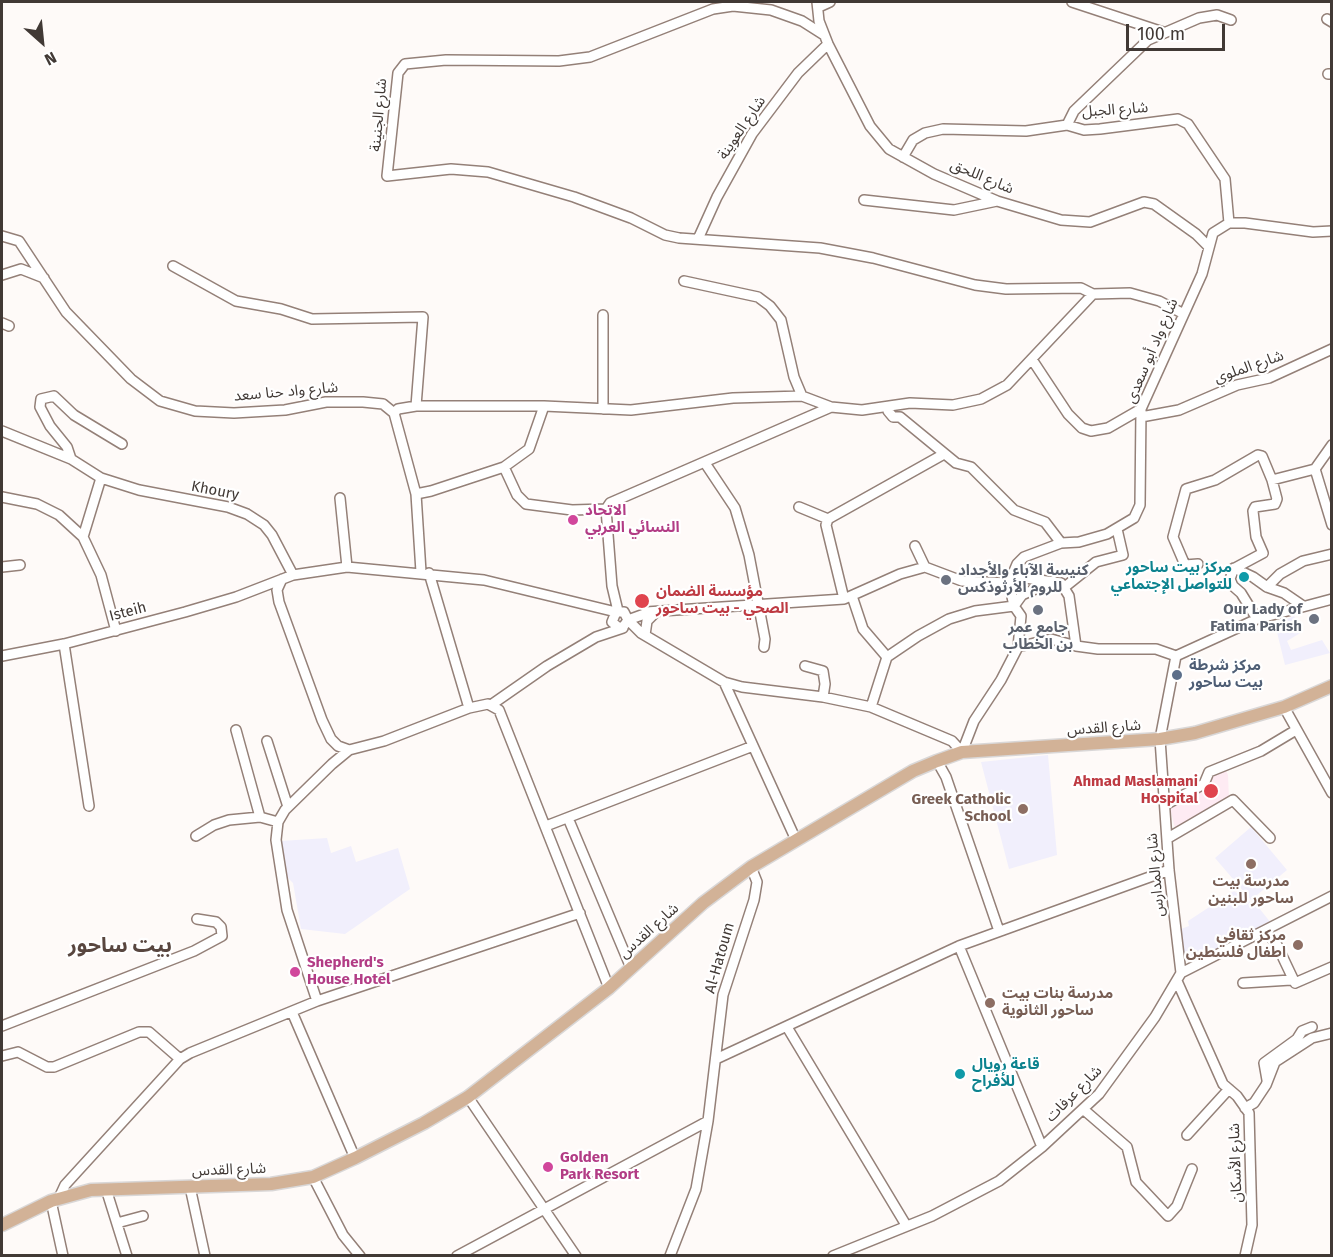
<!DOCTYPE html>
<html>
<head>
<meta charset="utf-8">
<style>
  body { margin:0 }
  #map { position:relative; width:1333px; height:1257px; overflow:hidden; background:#fefaf8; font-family:"Fira Sans",sans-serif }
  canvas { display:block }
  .frame { position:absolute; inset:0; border:3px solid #413935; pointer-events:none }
  .north { position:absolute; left:12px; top:12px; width:60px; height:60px; -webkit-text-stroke:4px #fff; paint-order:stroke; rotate:153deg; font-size:16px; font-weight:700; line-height:24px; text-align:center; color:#413935 }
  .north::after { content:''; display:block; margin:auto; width:21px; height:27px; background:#413935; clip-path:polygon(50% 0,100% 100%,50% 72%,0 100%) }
  .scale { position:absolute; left:1126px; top:24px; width:99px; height:27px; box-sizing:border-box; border:3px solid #413935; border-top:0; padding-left:8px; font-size:18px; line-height:21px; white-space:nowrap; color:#413935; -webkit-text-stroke:4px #fff; paint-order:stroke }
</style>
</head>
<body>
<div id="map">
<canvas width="1333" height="1257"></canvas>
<div class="frame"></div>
<div class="north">N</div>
<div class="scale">100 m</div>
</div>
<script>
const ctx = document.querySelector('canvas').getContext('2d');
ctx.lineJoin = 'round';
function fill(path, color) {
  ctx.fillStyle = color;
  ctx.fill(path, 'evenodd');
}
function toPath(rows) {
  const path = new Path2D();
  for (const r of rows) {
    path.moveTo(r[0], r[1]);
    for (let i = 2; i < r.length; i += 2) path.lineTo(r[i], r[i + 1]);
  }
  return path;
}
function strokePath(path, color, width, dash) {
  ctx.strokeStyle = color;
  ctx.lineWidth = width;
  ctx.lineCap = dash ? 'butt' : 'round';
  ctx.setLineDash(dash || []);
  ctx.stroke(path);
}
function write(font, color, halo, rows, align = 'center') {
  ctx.font = font + ' "Fira Sans","Noto Sans Arabic",sans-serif';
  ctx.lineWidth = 4.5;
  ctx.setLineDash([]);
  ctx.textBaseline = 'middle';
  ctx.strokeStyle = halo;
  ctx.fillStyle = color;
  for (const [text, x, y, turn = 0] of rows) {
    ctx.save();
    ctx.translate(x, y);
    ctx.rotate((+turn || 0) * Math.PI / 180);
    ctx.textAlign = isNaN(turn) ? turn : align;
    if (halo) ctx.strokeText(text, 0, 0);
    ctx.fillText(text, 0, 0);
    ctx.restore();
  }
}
fill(toPath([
  [1294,616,1302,632,1287,641,1291,650,1322,640,1330,653,1285,665,1275,624],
  [1048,755,1057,855,1009,869,981,762],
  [1251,827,1287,870,1251,900,1215,858],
  [327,838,331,853,351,846,356,862,398,848,410,889,345,934,301,929,293,883,287,877,281,841],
  [1234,891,1259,908,1271,923,1194,961,1188,959,1183,955,1181,929,1189,926,1188,921]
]), '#f1effc');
fill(toPath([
  [1224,767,1228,775,1229,799,1175,829,1169,804,1208,783,1211,773]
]), '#feebf3');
const minor = toPath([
  [817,2,819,21,828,44,870,126,889,149,934,174,997,201,1061,220,1090,222,1144,202,1154,204,1196,234,1209,247],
  [1072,2,1163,32],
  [819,7,830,2],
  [1327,19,1332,22],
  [824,35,802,21,771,10,733,6,713,9,590,57,559,61,446,60,405,64,398,73,387,176,451,169,488,172,574,197,631,218,665,235,679,238,820,248,873,258,975,285,1006,289,1081,288,1093,294],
  [1328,74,1332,74],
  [903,157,913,140,925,133,943,129,1026,131,1067,125],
  [864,200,954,210,997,201],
  [1229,223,1225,179,1188,124,1178,119,1100,129,1084,130,1067,125,1074,111,1148,40,1199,18,1217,15,1231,20],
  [2,236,19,241,66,312,131,379,160,401,195,411,234,413,285,410,326,402,363,402,383,404,394,413],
  [698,239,717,197,752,134,798,73,828,44],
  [173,266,236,301,281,309,312,319,423,317,416,406],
  [2,275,21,269,44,278],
  [684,281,758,297,770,306,781,320,794,377,802,396],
  [2,323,9,326],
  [1033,361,1068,414,1082,428,1091,431,1108,428,1141,409],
  [544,406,631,410,733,398,802,396,831,407,862,410,910,403,953,405,981,399,1007,385,1093,294,1130,293,1159,301,1182,313],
  [889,407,888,411,893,417,900,417,956,463,971,467,1014,510,1045,522,1061,543],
  [603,409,603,315],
  [394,413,398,409,416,406,544,406,529,449,504,467,431,491,416,494],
  [394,413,416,494,421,572],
  [1141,417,1179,410,1237,385,1269,378,1332,349],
  [2,431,71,459,101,478,139,490,228,507,247,514,264,525,272,535,293,575],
  [71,459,67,447,50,426,40,407,41,399,54,396,74,415,122,444],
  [705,463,735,508,749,555,765,639,764,647],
  [504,467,517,495,526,504,572,510,606,509,610,503,831,407],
  [1315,469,1332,445],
  [2,497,37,504,59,515,83,537,101,575,116,631],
  [340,498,347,567],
  [799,507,828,519],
  [606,509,612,586,618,611],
  [83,537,101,478],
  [915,546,925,567],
  [1198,564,1185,565,1173,537,1186,489,1215,480,1258,455,1262,456,1272,480,1315,469,1332,525],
  [2,567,20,565],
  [1235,568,1263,553,1256,537,1253,511,1255,507,1275,504,1277,499,1272,480],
  [429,573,469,708],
  [282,579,277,590,279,602,322,720,331,739,338,746,349,750,384,741,469,708,488,704,499,710,609,988],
  [1066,586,1096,562,1123,555,1117,529],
  [852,596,863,629,887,657],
  [844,599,826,525,828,519,944,454],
  [1303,606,1284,593,1267,587,1280,574,1303,561,1332,554],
  [646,612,844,599,900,574,925,567,962,581,1009,583,1025,578,1061,583,1069,596,1076,646,1098,649,1156,649,1176,656],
  [650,612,628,620,623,627,618,627,612,622,616,612,624,612,628,620,641,633,724,682,742,687,823,697,871,707,952,741,962,752,974,721,1001,680,1018,647,1021,616,1014,606,1009,583,1017,564,1024,557,1061,543,1079,542,1107,534,1134,518,1140,505,1141,409,1202,274,1213,233,1229,223,1245,223,1313,232,1332,231],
  [1257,619,1241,593,1233,586,1230,579,1234,568,1253,577,1267,587],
  [645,635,647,621,656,612],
  [64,644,89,806],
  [1018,647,1051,639,1076,646],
  [2,656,64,644,185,612,236,597,293,575,347,567,484,580,616,612],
  [1176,656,1160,739,1169,870,1181,973],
  [1176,656,1257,619,1332,599],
  [887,657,918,636,949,619,975,611,1014,606,1022,595,1053,581],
  [805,666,823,671,825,684,823,697],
  [724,682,796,840],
  [491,705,547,666,596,637,623,628],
  [871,707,887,657],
  [1284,707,1332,793],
  [236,730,260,817],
  [267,741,288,807],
  [937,761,946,777,999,931],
  [1165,805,1204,784,1209,772,1261,751,1296,730],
  [568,818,631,968],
  [546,826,753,746],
  [196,836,214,825,229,820,260,817,278,822],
  [1168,838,1233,800,1270,838],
  [1265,931,1276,943,1295,983,1332,967],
  [959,946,1042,1147],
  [1177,981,1223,1084,1237,1096,1249,1113,1252,1225,1245,1256],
  [1243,983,1291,980],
  [317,1001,287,910,276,840,278,822,285,810,332,764,349,750],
  [292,1012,355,1158],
  [2,1026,194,951,222,936,221,927,216,922,197,919],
  [787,1027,906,1225],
  [2,1056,18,1052,47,1067,54,1067,139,1032,149,1032,180,1059],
  [716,1059,959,946,1169,870],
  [1267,1080,1264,1063,1297,1039,1302,1031,1312,1027],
  [468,1097,576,1256],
  [1245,1108,1254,1103,1266,1085,1275,1062,1312,1038,1332,1033],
  [1083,1109,1127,1147,1136,1182,1168,1216,1177,1206,1192,1169],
  [1187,1135,1229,1089],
  [313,1177,343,1235,360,1256],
  [190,1187,205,1256],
  [106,1189,127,1256],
  [59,1198,65,1185,180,1059,190,1053,317,1001,580,913],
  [51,1201,63,1256],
  [117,1223,143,1216],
  [457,1256,708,1121],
  [670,1256,696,1189,708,1121,723,995,754,900,757,882,751,867],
  [833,1256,932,1216,999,1181,1042,1147,1099,1094,1155,1017,1181,973,1332,896]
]);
const major = toPath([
  [2,1225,51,1201,91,1190,271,1184,313,1177,355,1158,424,1123,468,1097,609,988,703,903,751,867,913,771,937,761,962,752,1160,739,1195,733,1284,707,1332,686]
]);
strokePath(minor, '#948078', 12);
strokePath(major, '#d9d7d7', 15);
strokePath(minor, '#fff', 9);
strokePath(major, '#d2b297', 12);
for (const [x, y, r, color] of [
  [573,520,6,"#d1479c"],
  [1244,577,6,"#0f9aa8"],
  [946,580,6,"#6b7280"],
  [642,601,8,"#e0444e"],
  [1038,610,6,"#6b7280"],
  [1314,619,6,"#6b7280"],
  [1177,675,6,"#5c6f8a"],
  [1211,791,8,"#e0444e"],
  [1023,809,6,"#8d6e63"],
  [1251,864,6,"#8d6e63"],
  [1298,945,6,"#8d6e63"],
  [295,972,6,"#d1479c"],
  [990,1003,6,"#8d6e63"],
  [960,1074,6,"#0f9aa8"],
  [548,1167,6,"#d1479c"]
]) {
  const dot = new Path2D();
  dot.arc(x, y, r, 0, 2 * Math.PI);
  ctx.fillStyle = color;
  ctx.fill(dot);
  strokePath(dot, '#fff', 2);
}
write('15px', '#413935', '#fff', [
  ["شارع الجبل",1115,110,-4],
  ["شارع الجنينة",379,115,-85],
  ["شارع العوينة",742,128,-56],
  ["شارع اللحق",982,177,23],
  ["شارع واد أبو سعدى",1152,351,-67],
  ["شارع الملوي",1249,367,-19],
  ["شارع واد حنا سعد",286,392,-5],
  ["Khoury",215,491,11],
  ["Isteih",128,612,-15],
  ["شارع القدس",1104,728,-4],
  ["شارع المدارس",1156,875,-95],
  ["شارع القدس",649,931,-42],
  ["Al-Hatoum",720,958,-74],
  ["شارع عرفات",1074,1094,-45],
  ["شارع الأسكان",1236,1163,-92],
  ["شارع القدس",229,1170,-2]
]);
write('bold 15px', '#b23c85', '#fff', [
  ["الاتحاد",585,511],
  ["النسائي العربي",585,528],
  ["Shepherd's",307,963],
  ["House Hotel",307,980],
  ["Golden",560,1158],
  ["Park Resort",560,1175]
], 'left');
write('bold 15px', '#0d838f', '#fff', [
  ["مركز بيت ساحور",1232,568],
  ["للتواصل الإجتماعي",1232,585],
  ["قاعة رويال",972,1065,"left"],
  ["للأفراح",972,1082,"left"]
], 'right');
write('bold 15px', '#5b616d', '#fff', [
  ["كنيسة الآباء والأجداد",958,571],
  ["للروم الأرثوذكس",958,588],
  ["Our Lady of",1302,610,"right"],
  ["Fatima Parish",1302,627,"right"],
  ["جامع عمر",1038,628,"center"],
  ["بن الخطاب",1038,645,"center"]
], 'left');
write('bold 15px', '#be3a42', '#fff', [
  ["مؤسسة الضمان",656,592],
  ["الصحي - بيت ساحور",656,609],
  ["Ahmad Maslamani",1198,782,"right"],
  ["Hospital",1198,799,"right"]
], 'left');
write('bold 15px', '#4e5e75', '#fff', [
  ["مركز شرطة",1189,666],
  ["بيت ساحور",1189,683]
], 'left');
write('bold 15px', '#785e54', '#fff', [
  ["Greek Catholic",1011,800],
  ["School",1011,817],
  ["مدرسة بيت",1251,882,"center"],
  ["ساحور للبنين",1251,899,"center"],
  ["مركز ثقافي",1286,936],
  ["اطفال فلسطين",1286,953],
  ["مدرسة بنات بيت",1002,994,"left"],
  ["ساحور الثانوية",1002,1011,"left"]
], 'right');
write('bold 21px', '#58463f', '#fff', [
  ["بيت ساحور",120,946]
]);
</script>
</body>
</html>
